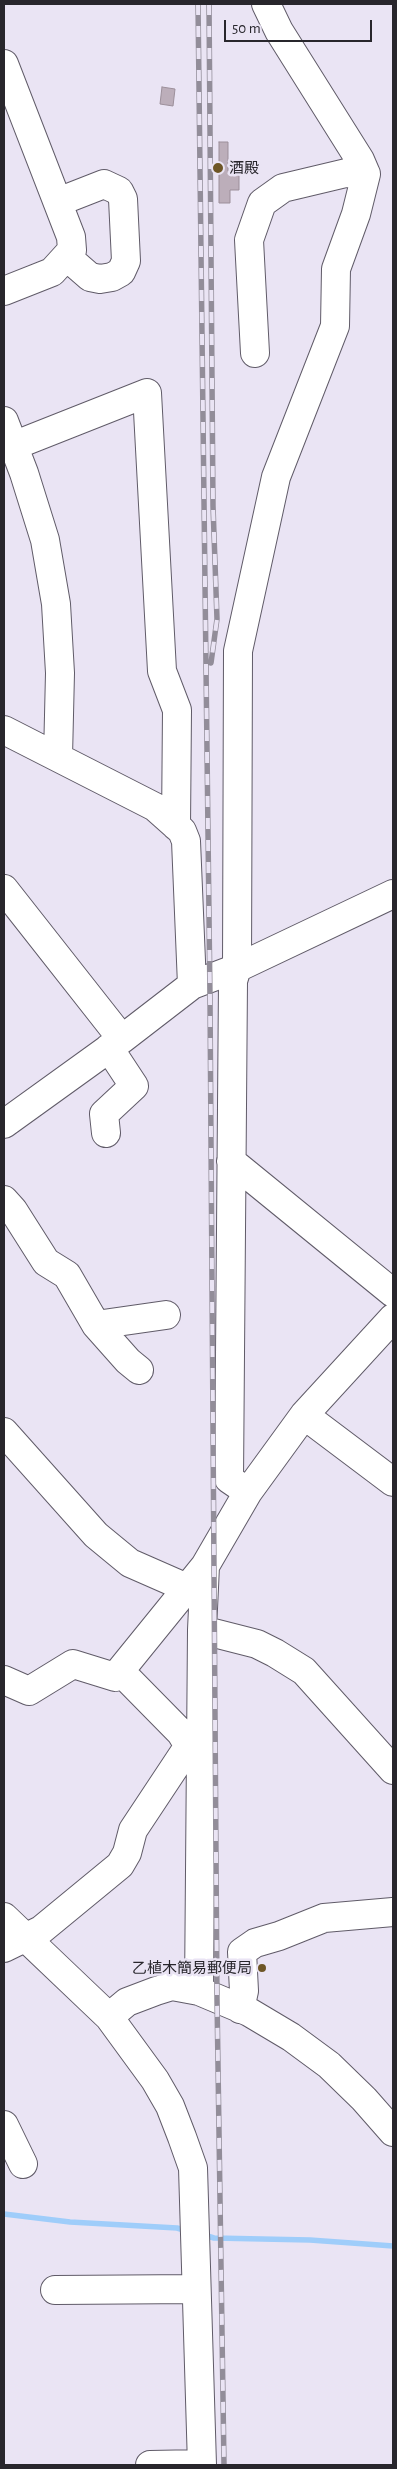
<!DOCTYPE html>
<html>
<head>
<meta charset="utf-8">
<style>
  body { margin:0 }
  #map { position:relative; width:397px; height:2469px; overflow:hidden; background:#eae4f4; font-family:"Alegreya Sans",sans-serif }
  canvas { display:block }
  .frame { position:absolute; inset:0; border:5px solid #28262c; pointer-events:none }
  .scale { position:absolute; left:224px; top:20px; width:148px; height:22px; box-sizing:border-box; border:2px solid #28262c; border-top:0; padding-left:6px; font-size:15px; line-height:18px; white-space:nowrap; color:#28262c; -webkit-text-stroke:4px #eae4f4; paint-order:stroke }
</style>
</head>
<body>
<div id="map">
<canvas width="397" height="2469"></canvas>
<div class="frame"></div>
<div class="scale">50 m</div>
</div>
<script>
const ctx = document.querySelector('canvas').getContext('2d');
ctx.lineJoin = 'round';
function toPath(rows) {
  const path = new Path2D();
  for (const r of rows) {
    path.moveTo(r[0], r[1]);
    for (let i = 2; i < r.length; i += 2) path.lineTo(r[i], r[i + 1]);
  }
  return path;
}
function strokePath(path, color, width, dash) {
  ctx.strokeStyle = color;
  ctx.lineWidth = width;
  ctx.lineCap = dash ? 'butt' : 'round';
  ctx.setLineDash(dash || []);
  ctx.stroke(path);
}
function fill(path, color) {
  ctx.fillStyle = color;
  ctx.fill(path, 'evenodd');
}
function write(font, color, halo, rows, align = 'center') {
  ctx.font = font + ' "Alegreya Sans","Noto Sans JP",sans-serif';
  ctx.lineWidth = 5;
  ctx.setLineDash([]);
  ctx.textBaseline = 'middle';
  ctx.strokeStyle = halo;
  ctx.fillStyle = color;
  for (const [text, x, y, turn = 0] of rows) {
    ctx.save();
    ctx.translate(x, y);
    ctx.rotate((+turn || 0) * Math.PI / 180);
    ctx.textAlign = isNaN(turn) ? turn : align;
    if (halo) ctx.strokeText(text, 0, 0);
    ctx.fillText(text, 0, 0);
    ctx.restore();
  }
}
strokePath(toPath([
  [4,2214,70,2222,177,2228,187,2231],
  [204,2235,214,2238,310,2240,393,2246]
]), '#9fcdfa', 5.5);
const building = toPath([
  [162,87,175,89,173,106,160,104,162,87],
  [219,142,228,142,228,171,239,171,239,190,230,190,230,203,219,203,219,142]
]);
fill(building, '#bcaeba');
strokePath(building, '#9c8f9a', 1);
const minor = toPath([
  [4,64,71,237,72,250,52,272,4,291],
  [58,202,104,184,119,191,123,199,126,261,121,272,112,277,100,279,90,277,67,257],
  [255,353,249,240,262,203,283,188,346,173,366,174],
  [4,421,24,473,45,540,56,604,60,673,58,757],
  [13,446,147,393,162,671,177,710,176,826],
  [4,730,155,807,182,831,186,841,192,985],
  [4,889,122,1039],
  [4,1124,122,1039,192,985,237,968,393,894],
  [106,1133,104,1114,134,1086,109,1048],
  [231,1161,393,1293],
  [4,1200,13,1210,46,1262,67,1275,96,1325,128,1361,139,1370],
  [96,1325,166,1315],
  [304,1415,393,1482],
  [4,1432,96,1535,130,1563,187,1588],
  [248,1492,229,1479,233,981,237,968,238,651,276,477,335,326,336,269,356,214,366,174,360,160,279,31,266,4],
  [202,1630,257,1644,275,1653,304,1671,393,1770],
  [4,1680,29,1691,73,1664,115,1677,205,1566,248,1492,304,1415,393,1318],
  [4,1917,109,2017,155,2080,170,2106,182,2137,193,2168,202,2465],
  [4,1948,41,1930,120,1865,127,1853,133,1830,186,1750,187,1743,181,1733,120,1671],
  [199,1991,202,1630,205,1566],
  [240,2009,244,1991,242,1952,255,1943,279,1936,324,1918,393,1912],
  [109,2017,127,2002,156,1991,172,1986,199,1991,249,2012,291,2037,329,2065,364,2099,393,2132],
  [4,2125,23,2164],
  [55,2290,196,2289],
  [150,2465,202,2464]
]);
strokePath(minor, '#605b68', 30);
strokePath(minor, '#fff', 28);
const rail = toPath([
  [198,4,210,998,217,1999,224,2465],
  [209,4,213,506,217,619,211,663]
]);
strokePath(rail, '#928d99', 5.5);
strokePath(rail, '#eae4f4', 4, [11]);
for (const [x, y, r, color] of [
  [218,168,6,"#6e5626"],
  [262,1968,5,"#6e5626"]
]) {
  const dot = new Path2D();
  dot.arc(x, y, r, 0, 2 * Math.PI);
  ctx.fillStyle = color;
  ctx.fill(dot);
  strokePath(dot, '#eae4f4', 2);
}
write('15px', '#28262c', '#eae4f4', [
  ["酒殿",229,168],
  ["乙植木簡易郵便局",252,1968,"right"]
], 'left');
</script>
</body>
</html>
